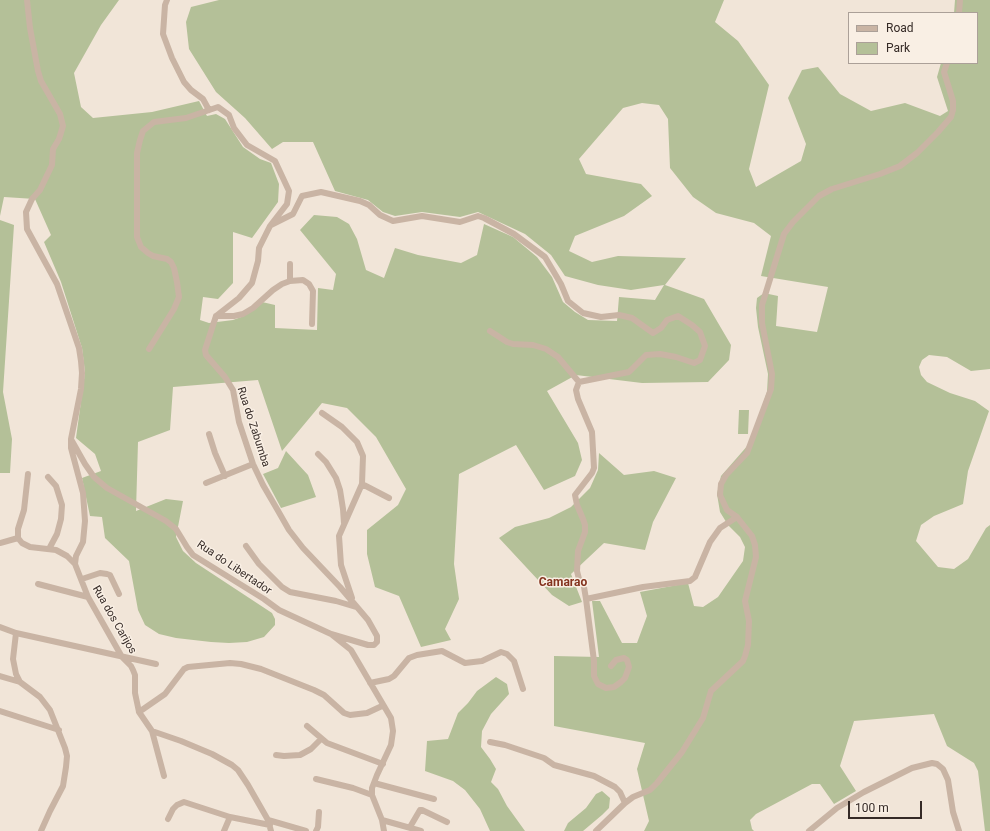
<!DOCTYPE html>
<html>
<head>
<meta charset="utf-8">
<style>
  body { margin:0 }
  #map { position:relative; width:990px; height:831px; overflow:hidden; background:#f1e5d8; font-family:Roboto,sans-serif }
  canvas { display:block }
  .legend { position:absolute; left:848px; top:12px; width:130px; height:52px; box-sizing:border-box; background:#f9efe4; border:1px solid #aba098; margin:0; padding:5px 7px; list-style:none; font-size:12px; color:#352a26 }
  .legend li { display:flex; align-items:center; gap:8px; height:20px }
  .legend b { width:20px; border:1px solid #aba098 }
  .scale { position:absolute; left:848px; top:801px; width:74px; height:18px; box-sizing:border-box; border:2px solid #352a26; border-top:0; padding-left:5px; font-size:12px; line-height:14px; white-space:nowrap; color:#352a26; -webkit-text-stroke:3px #f9efe4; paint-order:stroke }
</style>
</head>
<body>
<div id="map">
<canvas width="990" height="831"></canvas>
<ul class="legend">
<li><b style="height:5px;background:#c9b4a4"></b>Road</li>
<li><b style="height:11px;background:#b4c098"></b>Park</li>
</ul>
<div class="scale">100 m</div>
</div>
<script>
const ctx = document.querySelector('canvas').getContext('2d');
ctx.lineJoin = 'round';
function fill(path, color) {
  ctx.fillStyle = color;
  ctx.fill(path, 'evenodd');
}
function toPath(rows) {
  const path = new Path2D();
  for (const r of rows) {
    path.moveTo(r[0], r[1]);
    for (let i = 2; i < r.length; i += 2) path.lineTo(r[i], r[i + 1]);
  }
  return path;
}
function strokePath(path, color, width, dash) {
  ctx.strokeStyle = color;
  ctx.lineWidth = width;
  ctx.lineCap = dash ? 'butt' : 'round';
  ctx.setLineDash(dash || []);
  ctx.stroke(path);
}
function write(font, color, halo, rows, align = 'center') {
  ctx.font = font + ' Roboto,sans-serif';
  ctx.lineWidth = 3;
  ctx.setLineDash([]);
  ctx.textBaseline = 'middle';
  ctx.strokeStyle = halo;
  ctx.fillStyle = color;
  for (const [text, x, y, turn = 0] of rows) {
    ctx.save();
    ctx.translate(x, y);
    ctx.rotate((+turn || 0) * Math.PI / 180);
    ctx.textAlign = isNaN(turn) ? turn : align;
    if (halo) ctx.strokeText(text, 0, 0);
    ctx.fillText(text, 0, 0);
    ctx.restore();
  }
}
fill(toPath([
  [0,0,119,0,101,25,74,73,81,107,93,118,152,112,199,101,207,116,216,114,225,119,243,147,260,159,271,163,279,184,278,202,252,238,233,232,233,283,218,299,203,297,200,320,209,323,233,320,244,316,262,302,275,305,275,328,317,330,318,288,333,290,336,274,300,230,314,215,337,217,349,224,357,239,366,270,384,278,395,248,418,255,461,263,477,255,484,224,513,237,537,257,552,277,563,302,575,312,588,320,617,321,619,297,655,300,664,285,631,290,598,285,565,276,551,255,525,234,478,212,460,217,422,212,395,216,383,212,368,200,335,191,313,142,283,142,272,149,245,118,216,92,189,49,186,22,191,7,219,0,724,0,715,22,738,41,769,85,749,169,756,187,801,161,806,144,788,98,802,70,818,67,840,94,871,111,905,103,940,116,948,111,937,77,941,63,977,63,977,13,954,13,955,0,990,0,990,369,971,371,947,357,929,355,922,360,919,367,921,375,927,382,950,393,975,401,989,411,968,471,963,504,934,516,921,525,916,541,938,567,954,569,968,559,986,528,990,525,990,831,985,831,978,771,974,763,947,746,934,714,854,721,840,766,856,791,834,804,820,784,812,784,756,814,750,820,752,829,754,831,644,831,649,821,637,769,645,743,554,726,554,656,599,657,592,601,600,601,622,643,637,643,647,616,640,592,688,583,694,606,703,607,718,597,743,561,745,547,740,537,728,525,720,512,717,494,721,476,749,444,767,392,768,374,758,327,756,308,757,298,764,293,778,296,776,326,817,332,828,287,761,276,771,236,754,223,716,213,693,197,670,168,668,119,659,105,642,103,623,108,579,159,586,174,641,184,652,196,624,216,575,236,569,251,592,262,618,256,686,258,665,285,704,299,731,345,729,360,708,382,642,383,576,375,547,391,578,443,582,460,575,476,544,490,516,445,459,474,454,564,459,599,445,629,451,640,421,647,399,596,375,587,367,554,367,530,398,505,406,489,376,437,347,408,322,403,282,451,258,380,173,387,170,430,138,442,136,511,166,499,183,501,176,537,183,551,196,563,272,613,275,619,275,625,264,637,247,642,229,643,211,642,176,638,159,634,145,625,138,610,129,561,105,538,102,517,90,516,82,478,101,471,95,454,76,438,85,372,82,348,61,282,44,242,51,235,35,199,4,197,0,216],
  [0,220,14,225,3,392,12,439,10,473,0,473],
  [739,410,749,410,748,434,738,434],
  [286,451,308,475,316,497,281,508,263,474,278,468],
  [599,453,624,475,654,471,676,478,653,522,645,550,604,543,571,574,582,602,569,606,552,595,499,538,515,527,549,518,571,507,590,488,598,470],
  [496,677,507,684,509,694,491,714,482,731,481,747,490,759,496,769,491,782,498,789,507,806,525,831,490,831,480,809,465,790,453,781,425,771,427,741,448,739,458,713,468,703,477,691],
  [602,791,610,798,609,808,602,815,583,831,564,831,568,823,586,808,596,794]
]), '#b4c098');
strokePath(toPath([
  [27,0,30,28,38,71,41,81,60,114,63,126,59,139,53,149,52,165,40,190,32,199,26,212,27,229,57,284,79,348,81,361,82,373,81,389,71,439,71,448,83,493,85,521,83,542,76,556,75,564],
  [167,0,165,5,163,34,172,58,184,82,191,90,203,99,209,110],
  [959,13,960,0],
  [271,225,293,214,302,196,321,192,360,201,369,205,380,215,393,221,422,216,460,222,478,216,484,218,514,234,545,257,561,284,568,301,583,313,601,317,619,315,632,318,653,333,661,328,667,320,678,316,692,325,700,332,705,346,700,360,694,363,676,357,660,354,646,355,629,372,579,382,576,390,578,399,592,432,594,468,592,473,575,495,577,505,583,519,585,525,585,532,578,551,577,571,579,579,584,587,586,599,594,661,594,676,598,684,606,688,614,687,621,682,625,678,629,667,627,660,624,658,616,660,611,666],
  [290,264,290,281],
  [216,316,234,316,243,314,253,308,273,290,282,284,290,281,303,280,309,284,313,291,312,324],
  [490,331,507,342,513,344,533,345,546,349,558,357,579,382],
  [149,349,174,309,179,297,177,282,174,268,171,262,167,259,153,256,148,253,141,247,137,237,137,153,140,140,143,131,154,122,186,118,218,107,229,115,234,128,247,145,275,161,289,191,287,204,270,226,259,248,258,261,252,283,239,298,216,316,205,350,206,355,225,377,233,390,239,422,253,464,263,485,277,509,289,530,303,548,340,587,368,620,377,636,377,642,374,645,368,645,331,634,351,650,391,718,393,731,391,745,377,775,372,788,372,795,382,820,384,831],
  [322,413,342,427,357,442,363,456,362,484,339,536,341,565,352,598],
  [209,434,215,453,225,476],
  [72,441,85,464,94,477,107,488,166,521,176,529,187,547,193,555,264,599,279,610,331,634],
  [318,454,326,462,336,478,340,490,343,509,344,523],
  [48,477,56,486,62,505,61,519,57,534,49,549],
  [206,483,253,464],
  [362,484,389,498],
  [18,538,18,529,24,510,28,474],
  [0,543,18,538,22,543,30,547,56,550,67,556,75,564,88,597,122,657,131,666,133,670,135,675,135,693,139,712,152,731,181,741,212,754,232,765,238,770,248,785,268,820,271,831],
  [246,546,259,564,282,587,290,592,336,601,356,607],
  [82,579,100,573,107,574,110,575,119,594],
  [38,584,88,597],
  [586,599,643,587,690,581,695,577,710,542,720,528,737,517],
  [0,627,16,633,156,664],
  [16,633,13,659,16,674,20,682,40,697,50,710,65,748,67,756,66,767,63,786,50,811,41,831],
  [0,676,20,682],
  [370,683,389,679,394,676,409,658,417,655,442,651,465,663,482,661,501,652,507,654,514,661,523,689],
  [0,711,59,730],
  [139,712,165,694,184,669,188,667,230,663,241,664,261,669,314,690,324,695,344,713,350,715,367,713,382,706],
  [307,726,327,743,383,764],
  [152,731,164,776],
  [490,742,505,745,544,758,554,765,594,776,615,787,620,792,625,803],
  [276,755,284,756,300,755,311,749,321,739],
  [316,779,353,788,372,795],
  [374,783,434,799],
  [168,819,173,809,177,805,184,802,230,817,270,825],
  [268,820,306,831],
  [382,820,421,831],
  [410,827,420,810,422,810,447,822],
  [224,831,230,817],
  [316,831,318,827,319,812],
  [596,831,625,803,633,797,650,790,657,783,682,752,703,718,711,691,743,661,745,656,748,645,749,621,745,601,756,557,755,545,752,536,737,517,727,510,720,495,721,484,726,475,747,453,771,389,772,374,762,323,762,305,784,234,793,222,819,196,832,189,880,174,900,166,917,153,938,132,951,117,953,110,953,101,944,72,947,63],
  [809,831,837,808,864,792,912,768,932,763,937,764,943,769,948,780,953,812,959,831]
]), '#c9b4a4', 6);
write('11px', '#352a26', '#f9efe4', [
  ["Rua do Zabumba",253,427,72],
  ["Rua do Libertador",234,568,34],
  ["Rua dos Carijos",114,620,60]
]);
write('bold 12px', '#84331e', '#f9efe4', [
  ["Camarao",563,583]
]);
</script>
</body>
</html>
